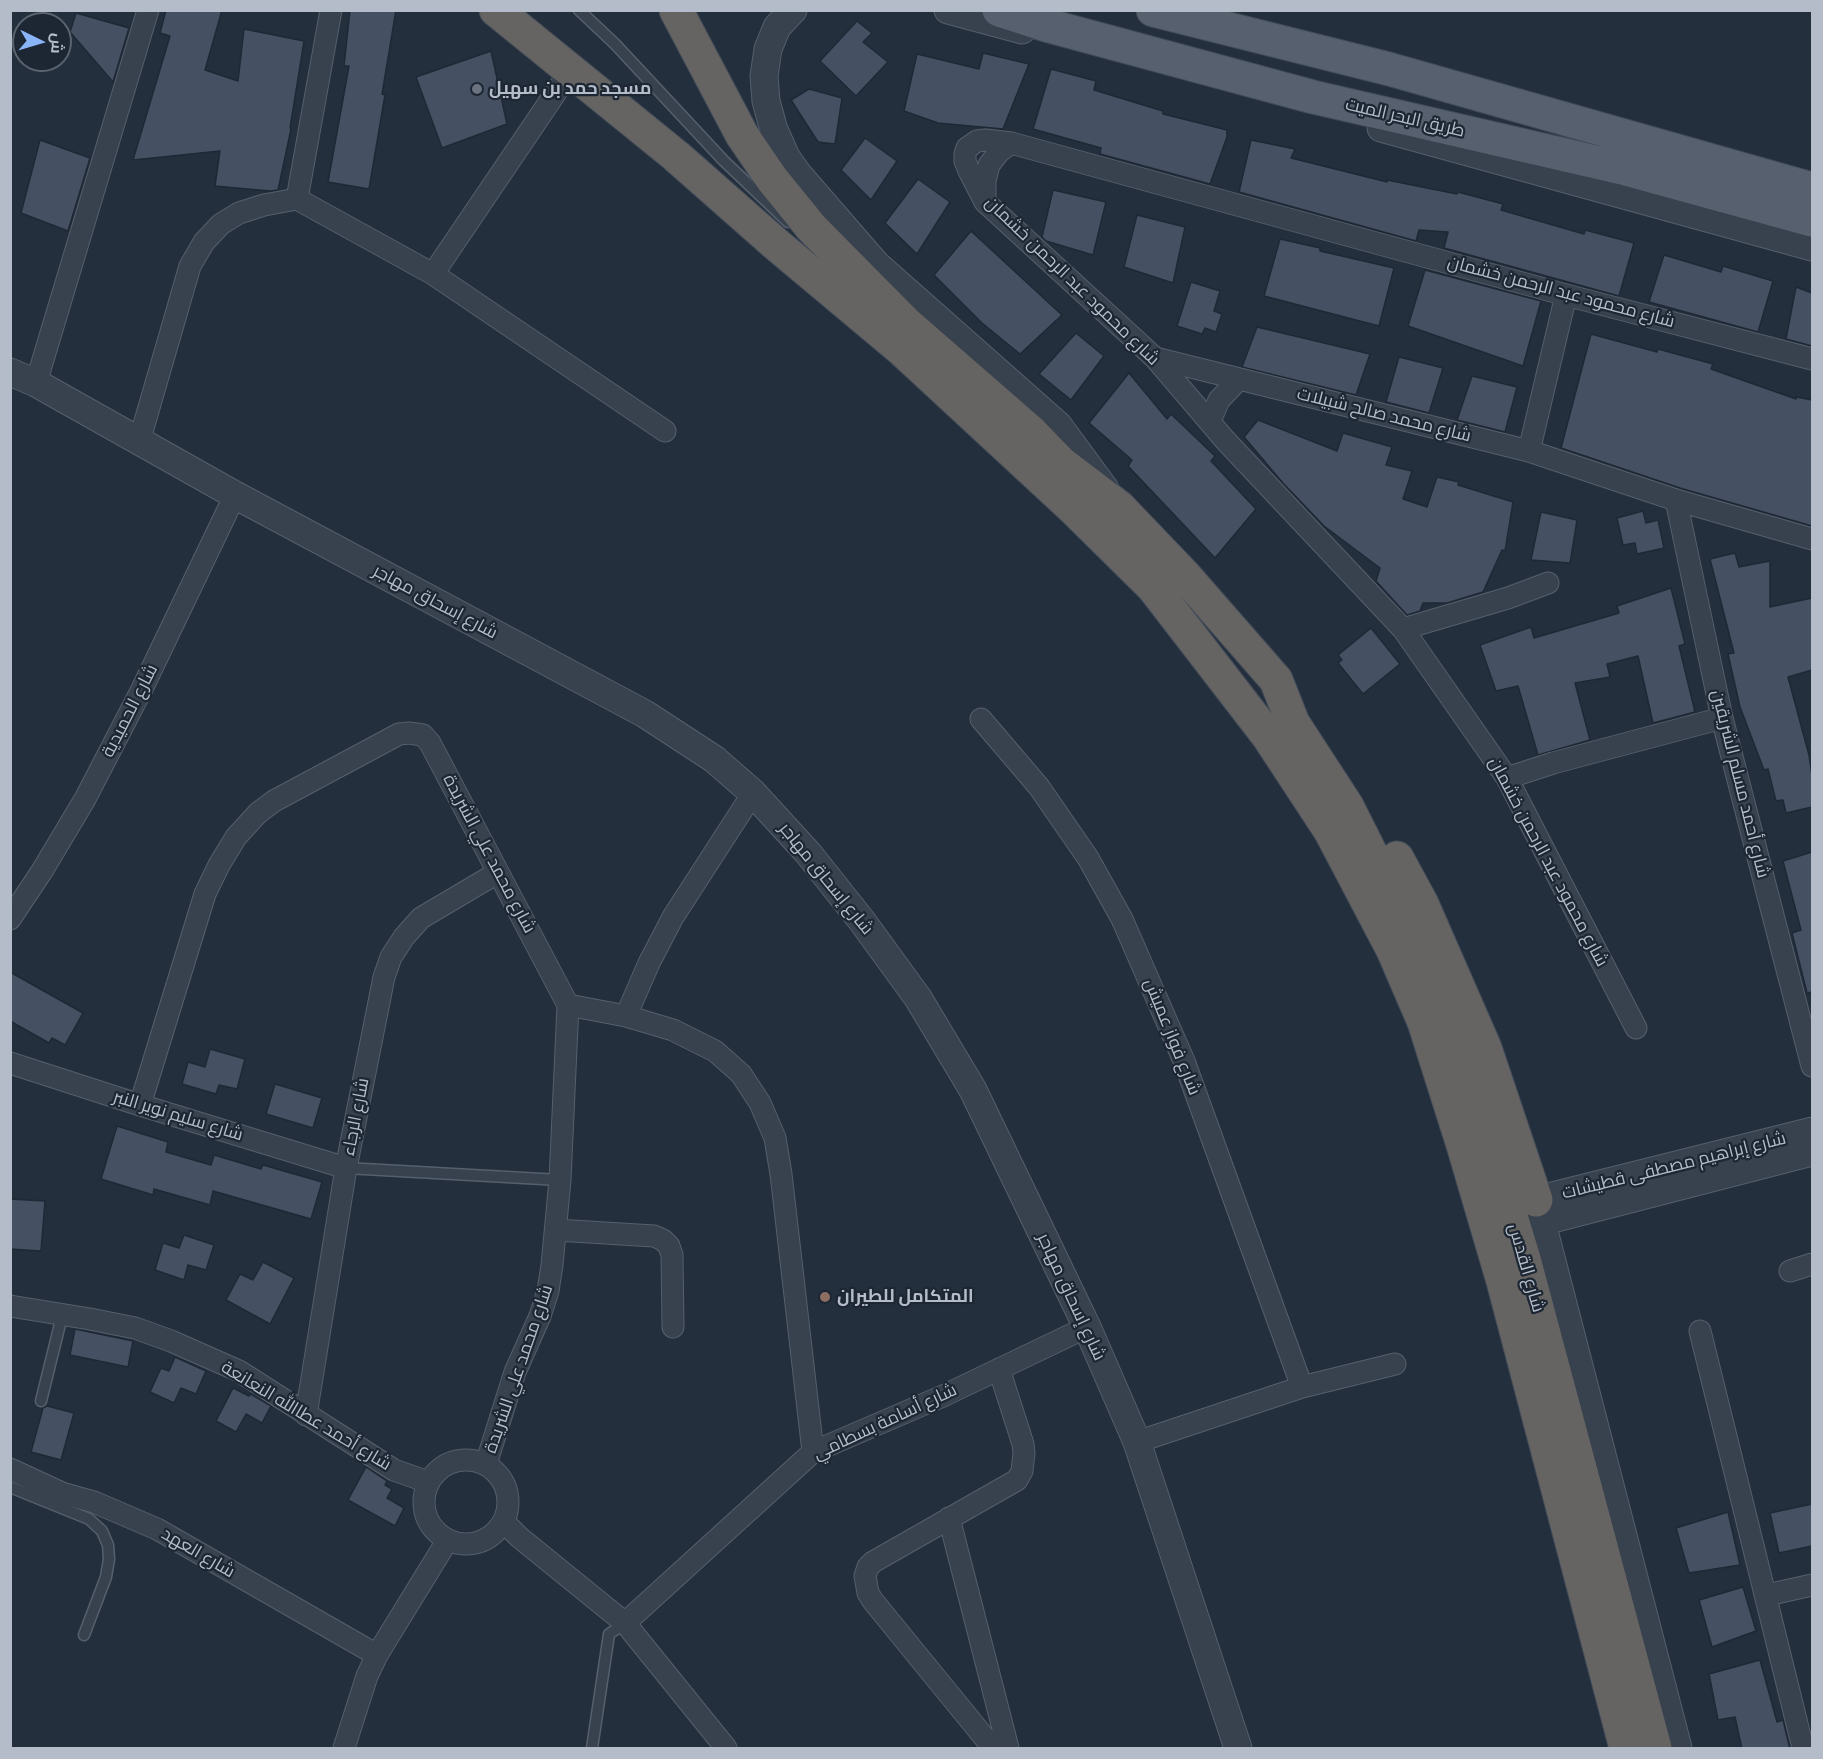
<!DOCTYPE html>
<html>
<head>
<meta charset="utf-8">
<style>
  body { margin:0 }
  #map { position:relative; width:1823px; height:1759px; overflow:hidden; background:#242f3e; font-family:"PT Sans Narrow",Cairo,sans-serif }
  canvas { display:block }
  .frame { position:absolute; inset:0; border:12px solid #b4bcc9; pointer-events:none }
  .north { position:absolute; left:12px; top:12px; width:60px; height:60px; box-sizing:border-box; background:#1d2633; border:2px solid #59626f; border-radius:50%; rotate:95deg; font-size:16px; font-weight:700; line-height:24px; text-align:center; color:#b4bcc9 }
  .north::after { content:''; display:block; margin:auto; width:21px; height:27px; background:#8ab4f8; clip-path:polygon(50% 0,100% 100%,50% 72%,0 100%) }
</style>
</head>
<body>
<div id="map">
<canvas width="1823" height="1759"></canvas>
<div class="frame"></div>
<div class="north">ش</div>
</div>
<script>
const ctx = document.querySelector('canvas').getContext('2d');
ctx.lineJoin = 'round';
function fill(path, color) {
  ctx.fillStyle = color;
  ctx.fill(path, 'evenodd');
}
function toPath(rows) {
  const path = new Path2D();
  for (const r of rows) {
    if (r.length === 3) {
      path.moveTo(r[0] + r[2], r[1]);
      path.arc(r[0], r[1], r[2], 0, 2 * Math.PI);
      continue;
    }
    path.moveTo(r[0], r[1]);
    for (let i = 2; i < r.length; i += 2) path.lineTo(r[i], r[i + 1]);
  }
  return path;
}
function strokePath(path, color, width, dash) {
  ctx.strokeStyle = color;
  ctx.lineWidth = width;
  ctx.lineCap = dash ? 'butt' : 'round';
  ctx.setLineDash(dash || []);
  ctx.stroke(path);
}
function write(font, color, halo, rows, align = 'center') {
  ctx.font = font + ' "PT Sans Narrow",Cairo,sans-serif';
  ctx.lineWidth = 4.5;
  ctx.setLineDash([]);
  ctx.textBaseline = 'middle';
  ctx.strokeStyle = halo;
  ctx.fillStyle = color;
  for (const [text, x, y, turn = 0] of rows) {
    ctx.save();
    ctx.translate(x, y);
    ctx.rotate((+turn || 0) * Math.PI / 180);
    ctx.textAlign = isNaN(turn) ? turn : align;
    if (halo) ctx.strokeText(text, 0, 0);
    ctx.fillText(text, 0, 0);
    ctx.restore();
  }
}
const building = toPath([
  [166,10,222,10,205,70,238,81,244,29,304,41,290,128,291,129,278,190,270,191,215,186,220,151,133,160,170,36,160,33,166,10],
  [350,10,396,10,382,94,385,95,369,189,328,182,349,66,344,66,350,10],
  [76,13,129,28,113,82,70,32,76,13],
  [857,21,872,33,863,42,888,62,856,96,820,61,857,21],
  [491,51,507,124,442,148,416,77,491,51],
  [983,53,1029,64,1003,129,938,123,904,111,917,54,979,69,983,53],
  [1051,69,1096,81,1094,90,1163,111,1163,114,1227,130,1227,137,1210,184,1100,154,1101,148,1033,129,1051,69],
  [809,89,842,98,835,144,818,142,791,100,809,89],
  [865,138,897,161,871,200,841,170,865,138],
  [40,140,90,158,68,231,21,213,40,140],
  [1251,140,1295,149,1291,158,1387,182,1387,180,1457,194,1458,192,1503,204,1501,210,1584,234,1585,230,1634,243,1619,296,1444,248,1448,232,1419,230,1416,241,1239,192,1251,140],
  [918,179,950,202,917,254,885,223,918,179],
  [1053,190,1106,202,1093,255,1046,241,1042,237,1053,190],
  [1137,215,1185,227,1173,283,1124,267,1137,215],
  [971,231,1062,315,1020,354,982,323,934,275,971,231],
  [1280,239,1320,248,1320,251,1394,268,1379,326,1264,296,1280,239],
  [1664,255,1721,272,1723,266,1773,281,1758,332,1649,302,1664,255],
  [1425,270,1541,301,1523,366,1408,326,1425,270],
  [1191,282,1220,291,1214,311,1222,314,1216,332,1205,328,1202,334,1177,326,1191,282],
  [1796,287,1812,293,1812,346,1786,339,1796,287],
  [1257,327,1370,354,1356,395,1242,367,1257,327],
  [1076,333,1104,356,1071,400,1039,374,1076,333],
  [1591,334,1657,352,1658,349,1713,364,1711,369,1796,399,1796,397,1812,400,1812,526,1680,488,1561,448,1591,334],
  [1399,357,1443,368,1429,413,1386,402,1399,357],
  [1129,373,1167,419,1171,414,1215,456,1211,461,1256,509,1215,558,1128,466,1132,460,1089,423,1129,373],
  [1472,376,1517,387,1505,432,1457,420,1472,376],
  [1258,420,1337,451,1343,433,1392,447,1386,465,1412,471,1403,499,1427,507,1437,477,1459,482,1458,485,1513,502,1505,551,1502,550,1483,592,1447,603,1423,603,1420,611,1407,615,1376,581,1380,568,1324,526,1282,482,1244,437,1258,420],
  [1643,511,1646,523,1658,520,1664,548,1637,554,1635,543,1623,545,1617,518,1643,511],
  [1541,512,1577,520,1570,563,1531,560,1541,512],
  [1735,553,1739,567,1770,561,1770,607,1812,598,1812,670,1788,677,1809,755,1812,776,1812,807,1786,813,1783,800,1776,801,1768,769,1764,770,1740,707,1728,654,1734,653,1710,559,1735,553],
  [1671,588,1685,644,1679,646,1695,712,1653,723,1638,656,1607,664,1610,677,1575,683,1590,740,1538,755,1518,686,1496,691,1480,645,1531,627,1534,638,1619,613,1617,606,1671,588],
  [1371,628,1400,664,1363,694,1338,663,1342,660,1338,655,1371,628],
  [1812,852,1812,992,1807,993,1792,933,1801,930,1783,861,1812,852],
  [10,972,83,1013,65,1045,52,1038,49,1043,10,1021,10,972],
  [210,1049,245,1059,237,1089,219,1085,216,1094,182,1084,188,1062,205,1067,210,1049],
  [275,1084,322,1098,313,1128,266,1114,275,1084],
  [117,1126,168,1142,166,1152,211,1165,214,1155,261,1169,263,1165,322,1182,311,1219,213,1191,210,1205,154,1189,153,1195,101,1179,117,1126],
  [10,1199,45,1201,41,1251,10,1249,10,1199],
  [184,1235,214,1245,206,1270,188,1265,184,1280,155,1270,163,1243,179,1248,184,1235],
  [263,1262,294,1278,270,1324,226,1300,240,1274,253,1280,263,1262],
  [75,1329,133,1341,128,1367,70,1355,75,1329],
  [175,1357,206,1371,196,1394,181,1388,174,1403,150,1392,161,1368,169,1371,175,1357],
  [233,1388,249,1396,251,1394,271,1406,262,1423,246,1414,236,1432,216,1421,233,1388],
  [47,1406,74,1413,61,1460,31,1452,43,1408,47,1406],
  [366,1467,387,1481,385,1485,392,1489,387,1498,404,1508,395,1526,348,1500,366,1467],
  [1812,1504,1812,1546,1779,1553,1770,1513,1812,1504],
  [1728,1512,1740,1565,1689,1573,1676,1528,1728,1512],
  [1743,1587,1756,1631,1712,1647,1699,1600,1743,1587],
  [1760,1660,1777,1722,1783,1720,1790,1749,1742,1749,1735,1717,1718,1720,1709,1674,1760,1660]
]);
fill(building, '#455162');
strokePath(building, '#1f2835', 1.5);
const service = toPath([
  [579,10,615,44,724,161,788,222],
  [346,1168,560,1180],
  [41,1401,62,1316],
  [10,1487,89,1519,102,1531,108,1545,109,1559,106,1577,84,1635],
  [592,1748,609,1634,625,1623]
]);
const minor = toPath([
  [297,199,331,10],
  [985,202,985,181,989,165,998,153,1011,143],
  [433,274,571,70],
  [1155,358,1529,451,1676,500,1812,539],
  [36,383,148,10],
  [1210,421,1219,400,1239,379],
  [139,442,190,266,204,242,221,224,239,213,264,205,297,199,433,274,665,431],
  [1529,451,1566,295],
  [1676,500,1722,718,1812,1066],
  [1403,629,1508,598,1548,583],
  [981,719,1039,787,1088,858,1122,919,1184,1061,1302,1387],
  [1507,778,1553,763,1722,718],
  [10,919,42,871,85,799,142,689,235,495],
  [568,1005,626,1016,673,1030,715,1051,741,1074,760,1103,775,1138,781,1174,813,1452],
  [626,1016,649,963,673,917,753,793],
  [1636,1028,1507,778,1403,629,1225,440,1155,358,985,202,969,171,965,161,965,154,967,148,977,141,986,140,1011,143,1566,295,1812,359],
  [10,1063,140,1105,346,1168],
  [140,1105,205,894,219,865,236,837,258,813,274,801,399,734,409,733,423,735,430,743,568,1005,560,1180,552,1265,548,1291,540,1316,515,1372,486,1464],
  [556,1230,654,1236,663,1240,669,1246,672,1255,673,1327],
  [1790,1271,1812,1264],
  [10,1306,90,1319,135,1328,171,1341,239,1371,394,1470,428,1482],
  [1700,1331,1803,1748],
  [306,1415,346,1168,384,977,391,957,404,937,421,918,497,873],
  [1137,1442,1302,1387,1395,1364],
  [466,1502,42],
  [10,1469,62,1493,94,1502,157,1529,377,1655],
  [949,1518,1008,1748],
  [504,1522,519,1537,625,1623,726,1748],
  [1767,1595,1812,1585],
  [625,1623,813,1452,943,1396,1087,1327],
  [344,1748,367,1676,377,1655,447,1541],
  [993,1748,873,1601,868,1593,865,1576,868,1567,873,1562,1017,1480,1022,1471,1024,1453,1023,1444,999,1369]
]);
const tertiary = toPath([
  [793,10,777,27,768,49,764,76,766,101,774,130,786,157,798,174,876,264,1058,425,1105,489],
  [948,10,1022,30],
  [1381,128,1812,247],
  [10,372,36,383,235,495,645,714,714,759,753,793,808,853,862,921,918,998,973,1090,1087,1327,1137,1442,1238,1748],
  [1541,1222,1812,1152],
  [1678,1748,1536,1200,1812,1131]
]);
const primary = toPath([
  [999,10,1046,25,1313,97,1626,169,1812,220],
  [1153,10,1389,69,1812,189]
]);
const trunk = toPath([
  [496,10,676,156,777,245,900,348,1075,510,1153,587,1268,736,1331,832,1393,950,1424,1022,1463,1145,1503,1281,1626,1748],
  [676,10,742,135,772,179,811,227,907,324,1031,432,1060,462,1119,507,1186,577,1276,680,1293,723,1347,806,1423,957,1445,1010,1469,1078,1524,1259,1655,1748],
  [1397,858,1422,904,1485,1048,1536,1200]
]);
strokePath(service, '#565f6c', 13);
strokePath(minor, '#565f6c', 23);
strokePath(tertiary, '#565f6c', 29);
strokePath(primary, '#414a57', 35);
strokePath(trunk, '#434c59', 35);
strokePath(service, '#38414e', 10);
strokePath(minor, '#38414e', 21);
strokePath(tertiary, '#38414e', 27);
strokePath(primary, '#56606e', 33);
strokePath(trunk, '#656462', 33);
for (const [x, y, r, color] of [
  [477,89,6,"#6b7280"],
  [825,1297,6,"#8d6e63"]
]) {
  const dot = new Path2D();
  dot.arc(x, y, r, 0, 2 * Math.PI);
  ctx.fillStyle = color;
  ctx.fill(dot);
  strokePath(dot, '#1d2633', 2);
}
write('bold 18px', '#b4bcc9', '#1d2633', [
  ["مسجد حمد بن سهيل",489,89],
  ["المتكامل للطيران",837,1297]
], 'left');
write('18px', '#b4bcc9', '#1d2633', [
  ["طريق البحر الميت",1405,118,13],
  ["شارع محمود عبد الرحمن خشمان",1072,281,44],
  ["شارع محمود عبد الرحمن خشمان",1561,292,15],
  ["شارع محمد صالح شبيلات",1384,415,14],
  ["شارع إسحاق مهاجر",435,602,28],
  ["شارع الحميدية",130,711,-63],
  ["شارع أحمد مسلم الشريقين",1740,784,76],
  ["شارع محمد علي الشريدة",489,854,62],
  ["شارع محمود عبد الرحمن خشمان",1548,862,62],
  ["شارع إسحاق مهاجر",826,879,51],
  ["شارع فواز عميش",1172,1037,68],
  ["شارع سليم نوير النبر",178,1116,17],
  ["شارع الرجاء",356,1117,-79],
  ["شارع إبراهيم مصطفى قطيشات",1674,1166,-14],
  ["شارع القدس",1526,1268,74],
  ["شارع إسحاق مهاجر",1071,1297,65],
  ["شارع محمد علي الشريدة",519,1369,-71],
  ["شارع أحمد عطاالله النعانعة",306,1416,31],
  ["شارع أسامة بسطامي",885,1422,-25],
  ["شارع العهد",198,1553,30]
]);
</script>
</body>
</html>
